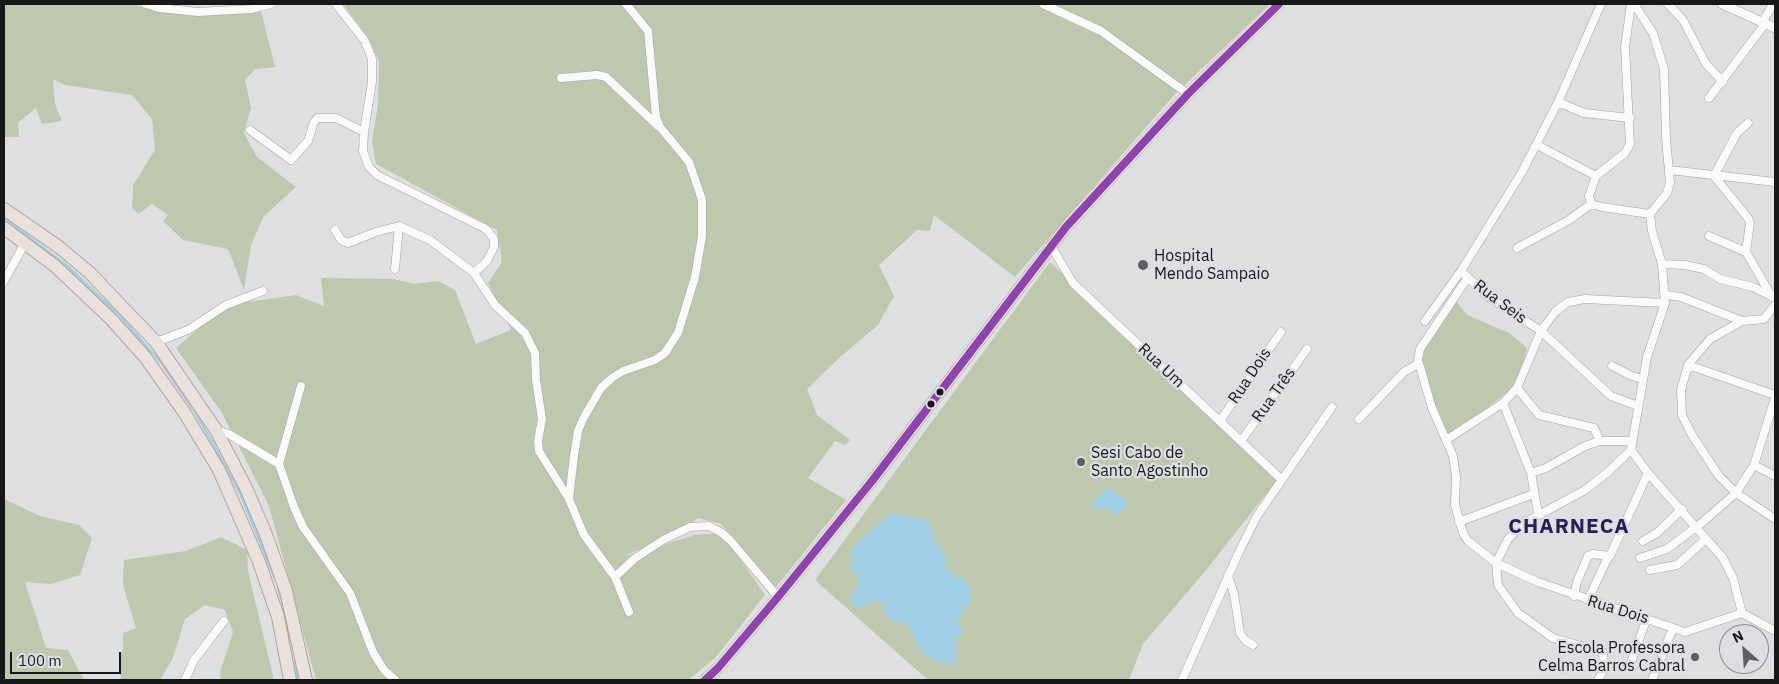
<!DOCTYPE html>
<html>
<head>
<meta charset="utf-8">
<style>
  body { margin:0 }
  #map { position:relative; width:1779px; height:684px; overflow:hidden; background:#dedfe0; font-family:"IBM Plex Sans",sans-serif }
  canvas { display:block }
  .frame { position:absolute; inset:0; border:5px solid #171819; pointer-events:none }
  .north { position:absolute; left:1719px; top:624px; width:50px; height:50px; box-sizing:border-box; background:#dddee1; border:1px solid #8e8f91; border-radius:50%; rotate:334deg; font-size:14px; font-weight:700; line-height:20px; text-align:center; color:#171819 }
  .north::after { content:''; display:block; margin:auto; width:18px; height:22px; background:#5d5e5f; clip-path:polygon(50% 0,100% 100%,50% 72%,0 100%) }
  .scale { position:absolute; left:10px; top:652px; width:111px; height:22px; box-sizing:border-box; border:2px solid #171819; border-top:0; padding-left:6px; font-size:15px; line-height:18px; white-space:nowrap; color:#171819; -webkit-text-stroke:4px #dddee1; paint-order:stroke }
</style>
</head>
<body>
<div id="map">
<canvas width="1779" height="684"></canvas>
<div class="frame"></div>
<div class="north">N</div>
<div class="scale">100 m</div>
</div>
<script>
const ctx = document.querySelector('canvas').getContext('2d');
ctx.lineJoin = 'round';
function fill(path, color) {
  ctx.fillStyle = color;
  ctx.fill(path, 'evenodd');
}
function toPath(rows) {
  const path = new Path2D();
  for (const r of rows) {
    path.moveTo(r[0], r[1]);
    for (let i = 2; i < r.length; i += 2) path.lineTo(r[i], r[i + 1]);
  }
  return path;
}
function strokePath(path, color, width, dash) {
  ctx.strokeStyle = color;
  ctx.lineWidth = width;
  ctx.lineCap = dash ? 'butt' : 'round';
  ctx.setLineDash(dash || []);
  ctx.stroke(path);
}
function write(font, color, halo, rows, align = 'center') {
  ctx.font = font + ' "IBM Plex Sans",sans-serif';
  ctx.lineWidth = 4.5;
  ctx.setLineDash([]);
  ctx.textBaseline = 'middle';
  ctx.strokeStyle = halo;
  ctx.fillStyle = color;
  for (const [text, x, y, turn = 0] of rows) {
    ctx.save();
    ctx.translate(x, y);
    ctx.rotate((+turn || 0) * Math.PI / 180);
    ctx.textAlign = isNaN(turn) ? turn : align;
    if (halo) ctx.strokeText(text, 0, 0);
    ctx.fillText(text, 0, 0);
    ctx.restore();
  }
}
fill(toPath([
  [4,4,133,4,157,12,201,15,261,11,275,67,255,69,245,80,251,108,244,133,257,157,296,187,264,216,251,245,244,290,228,249,183,240,163,221,168,215,152,204,138,214,132,208,133,185,155,150,152,119,132,95,65,85,53,79,55,104,62,121,42,124,36,108,18,123,19,137,4,137],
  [343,4,1270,4,1175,94,1015,277,934,215,930,231,917,230,879,265,894,296,878,325,838,359,807,389,817,415,850,440,845,445,835,441,808,478,846,500,776,587,721,524,698,518,669,537,622,557,695,535,722,533,765,595,716,657,688,680,316,680,269,506,222,413,176,348,226,305,296,295,324,306,321,278,393,279,414,284,438,281,455,290,476,344,511,330,488,283,502,262,497,230,376,164,372,141,378,104,379,61,367,36],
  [1050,262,1278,479,1207,569,1143,644,1129,680,928,680,815,580],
  [1455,299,1467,315,1509,333,1527,348,1517,385,1447,438,1436,412,1420,350],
  [4,499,40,516,79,525,92,538,80,575,51,584,25,582,46,648,68,650,84,680,4,680],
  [221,537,247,550,248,571,274,680,221,680,220,672,233,632,225,610,205,605,185,619,172,660,160,680,118,680,121,679,119,660,123,649,123,633,136,628,123,585,124,560,186,551]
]), '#bdc8af');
fill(toPath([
  [1109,487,1129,504,1116,516,1106,507,1097,511,1091,504],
  [891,513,928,520,934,541,945,553,947,569,958,578,965,579,969,588,972,599,958,619,963,634,954,638,957,653,954,664,935,661,922,652,905,622,894,622,882,610,884,602,873,601,860,609,850,602,860,579,851,569,850,555,857,543]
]), '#9ecde4');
strokePath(toPath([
  [4,218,67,266,119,315,163,365,197,415,240,493,276,581],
  [278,587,283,605],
  [295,660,298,680]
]), '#9ecde4', 2.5);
const minor = toPath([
  [146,4,159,8,198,12,251,9,271,4],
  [336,4,365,41,372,59,372,82,364,132,363,151,369,167,377,175,486,229,494,239,494,247,487,261,474,273],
  [1043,4,1101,31,1188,94],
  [1631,4,1625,47,1630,144,1625,153,1596,176,1589,196,1591,204,1602,207,1650,214],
  [1634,4,1653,33,1664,69,1666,138,1670,183,1667,193,1650,214,1652,231,1662,264,1665,303,1647,357,1631,450,1648,473,1723,558,1733,578,1742,613,1775,631],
  [1668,4,1683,20,1706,64,1723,82],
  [1762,23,1773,4],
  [561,78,597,75,606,77,658,126],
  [1709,98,1765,24],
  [1558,102,1584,113,1630,118],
  [1748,123,1737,133,1714,176,1748,218,1750,223,1746,252,1772,297],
  [250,130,291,160,308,141,314,122,318,118,336,118,364,132],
  [1537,145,1596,176],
  [1669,170,1775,182],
  [335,230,341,240,348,243,376,232,399,226,430,240,474,273,495,305,525,333,535,353,536,380,542,419,538,441,539,451,569,499,584,535,615,577,634,559,663,540,690,527,709,526,722,533,730,540,778,597],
  [1709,236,1746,252],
  [1051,246,1073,283,1281,479],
  [1517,248,1569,220,1591,204],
  [1662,264,1685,265,1704,269,1720,279,1753,287,1771,296],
  [395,269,399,226],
  [1464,274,1490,298,1541,331,1611,396,1638,406],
  [1468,277,1420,349,1418,360,1432,408,1453,456,1456,477,1455,505,1463,533,1468,541,1496,563,1538,582,1685,632,1742,613],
  [4,281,25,243],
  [1666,295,1681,297,1742,321,1764,319,1775,305],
  [1425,321,1461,271,1522,172,1558,102,1601,4],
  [1742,321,1710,339,1688,365,1681,390,1682,415,1692,435,1719,476,1736,493,1775,519],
  [156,342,188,330,226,305,263,291],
  [1688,365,1775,395],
  [1612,366,1632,376,1643,379],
  [1517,388,1539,415,1594,428,1600,441],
  [1503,403,1531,473,1538,514],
  [1359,419,1404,372,1418,364],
  [1220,421,1281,332],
  [216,430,229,434,279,464,294,507,303,527,350,593,373,652,384,670,395,680],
  [1446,440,1503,403,1517,388,1541,331,1555,312,1568,302,1585,299,1665,303],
  [1241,441,1307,349],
  [279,464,301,386],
  [1754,465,1775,476],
  [1531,473,1546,468,1585,446,1600,441,1631,441],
  [569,499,574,456,578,431,583,419,601,388,612,378,623,371,655,360,665,353,672,342,678,333,695,277,702,236,702,200,696,182,689,162,660,127,656,117,648,31,626,4],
  [1459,522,1533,494],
  [1697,527,1736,493,1754,465,1775,398],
  [1643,541,1657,533,1682,509],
  [1640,558,1667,549,1696,527],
  [1650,570,1677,565,1706,539],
  [1228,576,1234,594,1240,633,1245,640,1253,645],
  [615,577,629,612],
  [1574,596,1577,582,1588,556,1593,554,1610,556,1648,473],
  [1588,600,1608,557],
  [1630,665,1647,618],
  [185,680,194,660,224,621],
  [1182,680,1239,552,1257,516,1332,407],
  [1598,680,1604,670,1603,652,1553,638,1518,613,1498,585,1496,563,1508,539,1524,523,1585,490,1608,472,1631,450],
  [1652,680,1673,628]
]);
const tertiary = toPath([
  [1722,4,1775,28]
]);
const primary = toPath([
  [705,680,718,668,778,597,872,481,1066,227,1188,94,1279,4]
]);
const trunk = toPath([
  [4,209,59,247,90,273,128,313,156,342,216,430,246,488,265,532,286,591,306,680],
  [4,228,55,266,111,319,145,357,184,412,219,470,259,562,278,617,290,680]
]);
strokePath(minor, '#a3a3a4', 9);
strokePath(tertiary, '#a3a3a4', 10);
strokePath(primary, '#b0a39e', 12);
strokePath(trunk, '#b0a39e', 14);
strokePath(minor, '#fafafa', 8);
strokePath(tertiary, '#fafafa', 9);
strokePath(primary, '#efe8e4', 11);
strokePath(trunk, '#ebe1dc', 12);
strokePath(toPath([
  [705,680,718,668,778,597,872,481,1066,227,1188,94,1279,4]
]), '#8e44ad', 8);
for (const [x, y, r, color] of [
  [1143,265,6,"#5d5e5f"],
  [940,392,4.5,"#171819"],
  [931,404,4.5,"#171819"],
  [1081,462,5,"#5d5e5f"],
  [1695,657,5,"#5d5e5f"]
]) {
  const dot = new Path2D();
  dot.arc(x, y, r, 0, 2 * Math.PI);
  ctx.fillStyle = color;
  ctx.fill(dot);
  strokePath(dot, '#dddee1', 2);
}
write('16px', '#171819', '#dddee1', [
  ["Hospital",1154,256],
  ["Mendo Sampaio",1154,274],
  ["Sesi Cabo de",1091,453],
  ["Santo Agostinho",1091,471],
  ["Escola Professora",1685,648,"right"],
  ["Celma Barros Cabral",1685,666,"right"]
], 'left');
write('16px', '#171819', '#dddee1', [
  ["Rua Seis",1500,302,37],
  ["Rua Um",1161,366,43],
  ["Rua Dois",1250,376,-56],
  ["Rua Três",1274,395,-55],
  ["Rua Dois",1618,610,17]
]);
ctx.letterSpacing = '1px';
write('bold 21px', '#2b1d57', '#dddee1', [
  ["CHARNECA",1569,527]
]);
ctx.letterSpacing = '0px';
</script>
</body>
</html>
